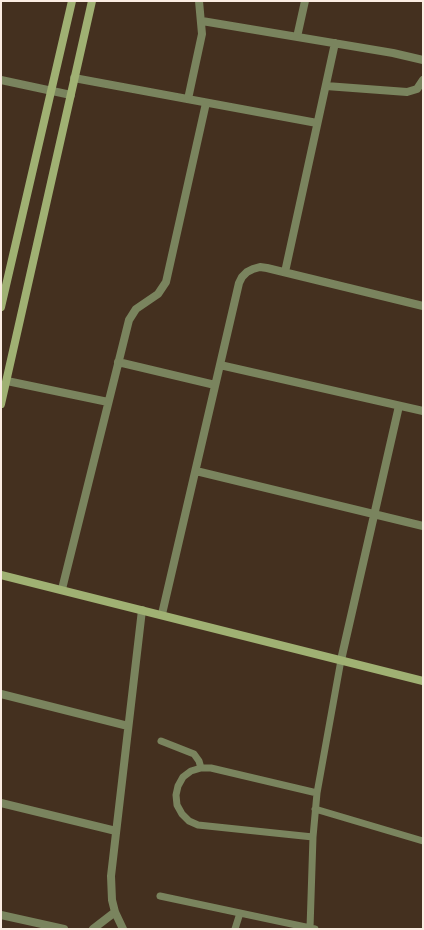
<!DOCTYPE html>
<html>
<head>
<meta charset="utf-8">
<style>
  body { margin:0 }
  #map { position:relative; width:424px; height:930px; overflow:hidden; background:#44301f; font-family:"DM Sans",sans-serif }
  canvas { display:block }
  .frame { position:absolute; inset:0; border:2px solid #faece2; pointer-events:none }
</style>
</head>
<body>
<div id="map">
<canvas width="424" height="930"></canvas>
<div class="frame"></div>
</div>
<script>
const ctx = document.querySelector('canvas').getContext('2d');
ctx.lineJoin = 'round';
function toPath(rows) {
  const path = new Path2D();
  for (const r of rows) {
    path.moveTo(r[0], r[1]);
    for (let i = 2; i < r.length; i += 2) path.lineTo(r[i], r[i + 1]);
  }
  return path;
}
function strokePath(path, color, width, dash) {
  ctx.strokeStyle = color;
  ctx.lineWidth = width;
  ctx.lineCap = dash ? 'butt' : 'round';
  ctx.setLineDash(dash || []);
  ctx.stroke(path);
}
strokePath(toPath([
  [161,741,194,754,199,761,201,768],
  [315,809,423,841],
  [313,837,198,825,189,821,182,814,177,805,176,795,178,786,183,777,191,771,201,768,211,768,317,793],
  [160,896,315,929],
  [310,928,313,837,317,793,341,660],
  [235,929,240,913]
]), '#7a845e', 7);
strokePath(toPath([
  [202,21,393,53,423,60],
  [297,37,305,1],
  [74,78,317,123],
  [1,80,71,95],
  [326,86,407,92,417,89,423,80],
  [188,99,202,34,199,1],
  [285,272,335,43],
  [118,362,215,385],
  [220,365,423,411],
  [7,381,108,402],
  [196,471,423,526],
  [62,589,129,320,136,309,158,294,166,282,206,103],
  [162,614,239,283,242,277,247,272,253,269,260,267,267,268,423,306],
  [341,660,399,406],
  [1,694,128,726],
  [1,803,116,831],
  [1,915,64,929],
  [93,929,115,912],
  [123,929,115,912,112,900,111,876,142,610]
]), '#7a845e', 8);
strokePath(toPath([
  [1,307,72,1],
  [1,404,92,1],
  [1,575,423,681]
]), '#a0b173', 8);
</script>
</body>
</html>
